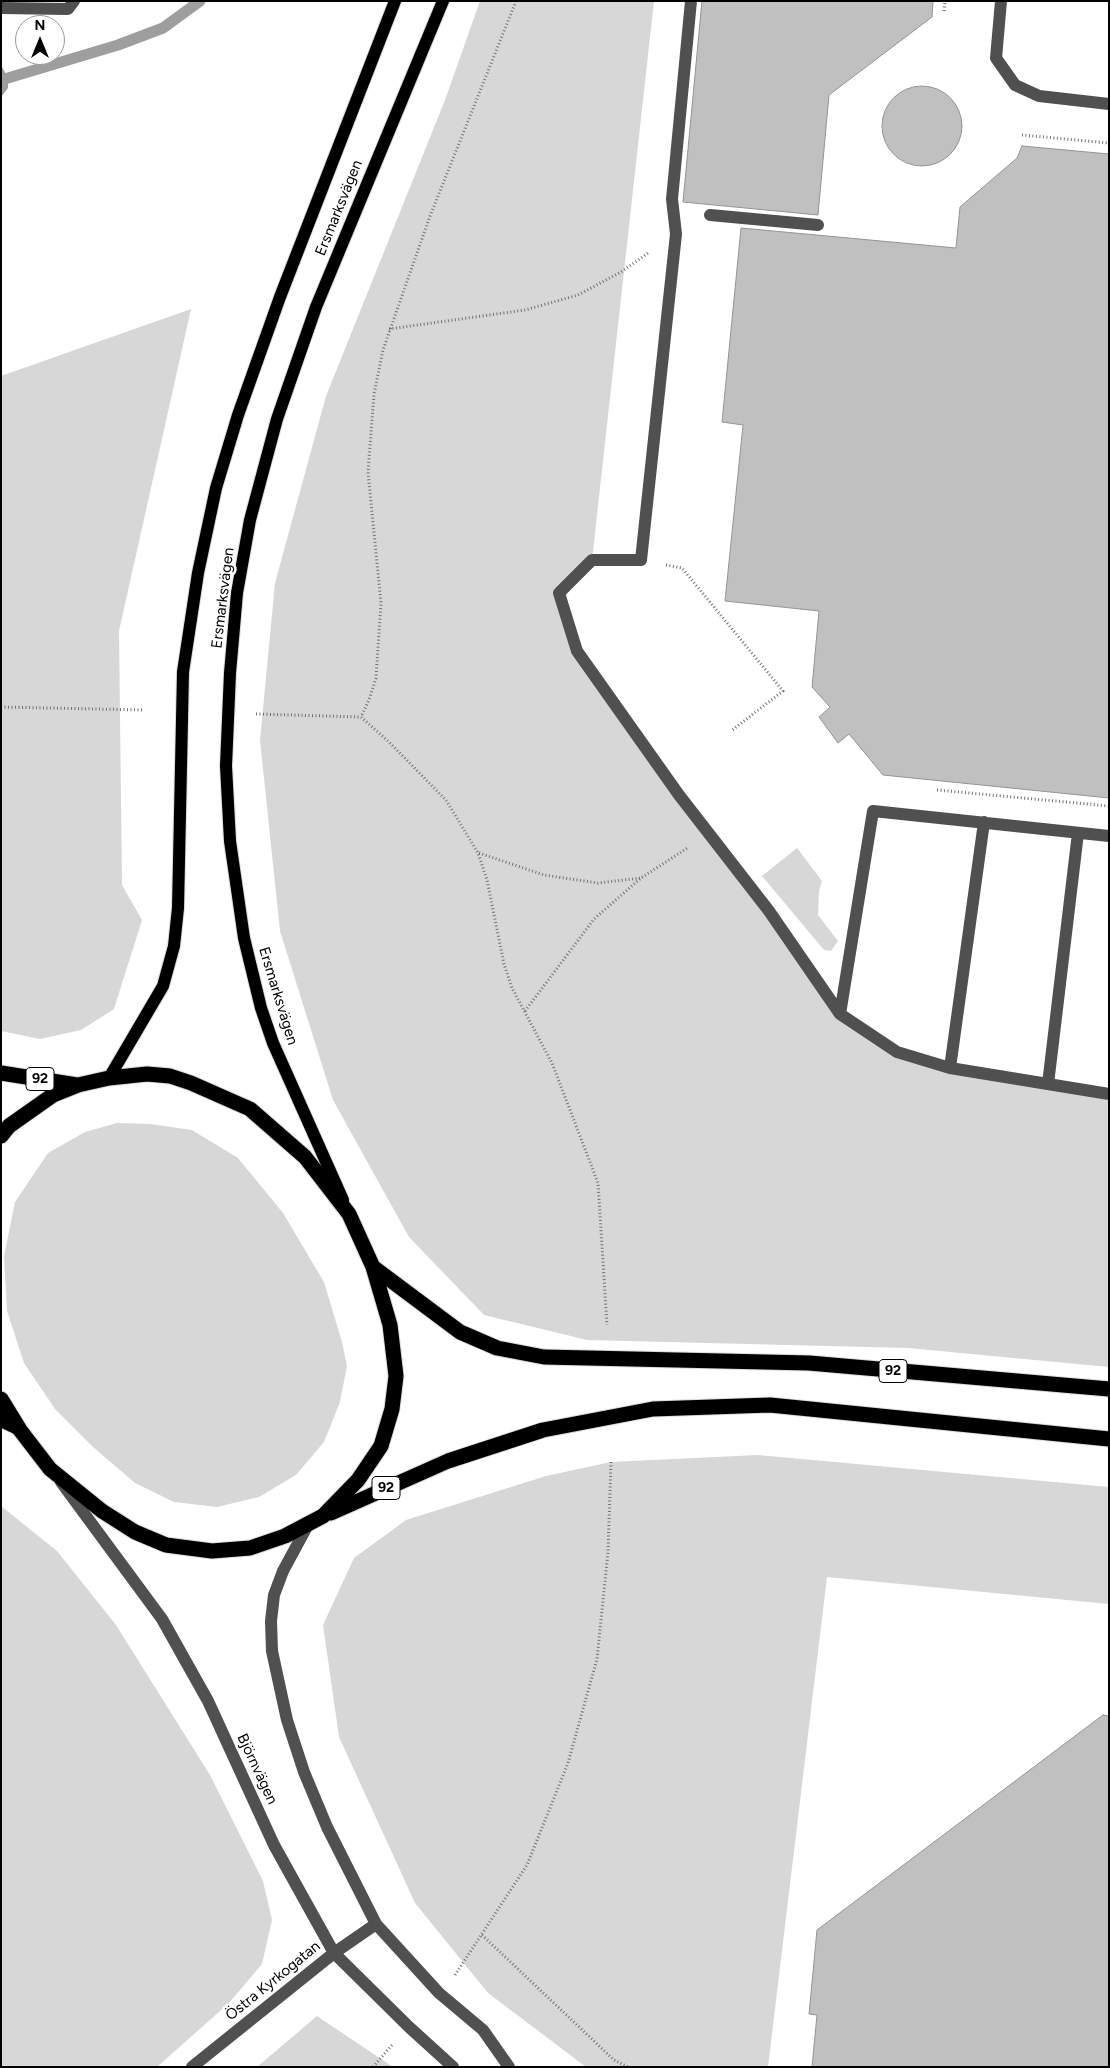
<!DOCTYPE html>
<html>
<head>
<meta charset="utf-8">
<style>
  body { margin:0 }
  #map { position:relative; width:1110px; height:2068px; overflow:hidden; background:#fff; font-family:Figtree,sans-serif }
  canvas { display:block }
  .frame { position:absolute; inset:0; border:2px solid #000; pointer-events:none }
  .north { position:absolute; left:15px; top:15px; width:50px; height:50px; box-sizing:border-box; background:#fff; border:1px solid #999; border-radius:50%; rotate:0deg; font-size:14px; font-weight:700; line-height:20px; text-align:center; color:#000 }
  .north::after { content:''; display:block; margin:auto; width:18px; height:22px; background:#000; clip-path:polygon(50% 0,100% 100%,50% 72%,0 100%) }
</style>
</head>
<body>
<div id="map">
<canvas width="1110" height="2068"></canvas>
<div class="frame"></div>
<div class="north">N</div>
</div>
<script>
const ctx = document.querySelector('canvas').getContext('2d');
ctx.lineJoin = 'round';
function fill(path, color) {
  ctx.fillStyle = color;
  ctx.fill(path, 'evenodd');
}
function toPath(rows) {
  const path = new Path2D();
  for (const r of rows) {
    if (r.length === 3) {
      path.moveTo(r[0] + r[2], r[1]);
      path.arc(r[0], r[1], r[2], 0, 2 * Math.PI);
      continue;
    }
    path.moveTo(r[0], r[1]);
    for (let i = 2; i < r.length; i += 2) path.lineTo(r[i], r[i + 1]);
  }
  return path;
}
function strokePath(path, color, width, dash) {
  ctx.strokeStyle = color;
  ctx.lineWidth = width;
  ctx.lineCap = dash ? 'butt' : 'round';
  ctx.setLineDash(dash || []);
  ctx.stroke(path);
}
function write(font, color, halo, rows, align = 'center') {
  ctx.font = font + ' Figtree,sans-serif';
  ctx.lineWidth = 5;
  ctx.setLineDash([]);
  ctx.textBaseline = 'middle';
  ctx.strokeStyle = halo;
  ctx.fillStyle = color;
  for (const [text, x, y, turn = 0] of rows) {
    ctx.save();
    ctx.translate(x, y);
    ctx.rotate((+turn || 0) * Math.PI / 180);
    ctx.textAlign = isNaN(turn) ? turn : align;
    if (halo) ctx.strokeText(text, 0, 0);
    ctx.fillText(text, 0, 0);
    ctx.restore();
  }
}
fill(toPath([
  [480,1,654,1,592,560,559,593,577,651,840,1014,897,1052,1109,1094,1109,1367,908,1348,587,1340,484,1315,409,1237,333,1100,280,931,260,740,275,583,326,396,445,100],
  [191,309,119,631,122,885,142,920,114,1009,81,1030,40,1039,1,1031,1,376],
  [797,848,822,881,819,891,818,915,838,941,831,951,824,950,762,876],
  [117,1123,150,1124,192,1130,238,1158,283,1213,324,1282,342,1342,347,1366,340,1402,324,1442,296,1475,259,1497,217,1507,174,1502,135,1483,93,1447,55,1409,24,1363,7,1311,4,1256,15,1202,48,1153,85,1132],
  [758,1455,1109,1487,1109,1604,827,1577,768,2067,586,2067,488,1993,415,1903,339,1737,323,1625,354,1558,406,1520,546,1476,611,1462],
  [1,1506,57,1551,116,1625,210,1775,263,1881,272,1920,262,1964,229,2003,157,2067,1,2067],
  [317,2016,393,2067,257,2067]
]), '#d7d7d7');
fill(toPath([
  [1,65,8,78,8,88,1,97]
]), '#9e9e9e');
strokePath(toPath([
  [8,78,118,45,163,28,200,1]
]), '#9e9e9e', 11);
const building = toPath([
  [702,1,933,1,932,17,829,95,818,215,683,202,702,1],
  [922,126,40],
  [1022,146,1109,154,1109,798,883,775,849,734,838,743,819,717,830,707,812,687,819,611,725,601,743,425,722,422,741,228,956,248,960,207,1017,158,1022,146],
  [1103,1715,1109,1716,1109,2067,812,2067,817,2015,809,2014,817,1930,1103,1715]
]);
fill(building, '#c0c0c0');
strokePath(building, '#949494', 1);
const major = toPath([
  [109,1078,163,986,174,946,178,908,183,672,198,573,216,488,238,415,280,297,395,1],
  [343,1200,273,1043,261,1008,244,938,230,841,226,766,230,673,237,593,250,520,277,419,316,307,443,1],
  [1,1421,20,1430]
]);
const highway = toPath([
  [1,1073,77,1085],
  [1,1136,9,1126,53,1095,78,1085,109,1078,147,1074,170,1076,191,1083,250,1109,305,1157,349,1214,373,1267,390,1325,396,1376,392,1409,381,1446,358,1480,323,1516,285,1536,250,1548,212,1551,166,1545,135,1532,102,1511,50,1469,20,1430,1,1399],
  [373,1267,460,1332,497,1348,544,1357,809,1363,1109,1389],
  [331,1513,448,1461,543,1430,653,1409,770,1405,1109,1439]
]);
strokePath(major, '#dbdbdb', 14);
strokePath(highway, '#dbdbdb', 17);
strokePath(toPath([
  [516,1,430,216,383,350,374,394,368,472,381,603,376,678,369,700,361,717,388,741,446,800,478,853,487,880,504,964,512,988,552,1063,598,1183,607,1325],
  [944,11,945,1],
  [1022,135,1109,143],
  [389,329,525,310,578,295,621,272,648,253],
  [666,565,682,568,783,691,731,731],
  [1,707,144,710],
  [256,714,361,717],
  [937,790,1109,806],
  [479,853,544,875,598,883,641,878],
  [525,1011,594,919,641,878,689,847],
  [482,1935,614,2060,628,2067],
  [455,1975,527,1865,568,1763,597,1659,608,1552,611,1462],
  [373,2067,392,2045]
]), '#727272', 3, [1, 2.5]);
strokePath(toPath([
  [691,1,672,199,676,234,641,560,592,560,559,593,577,651,679,795,769,911,840,1014,897,1052,950,1068,1109,1094],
  [1001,1,996,58,1015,85,1039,96,1109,104],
  [1,8,68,9,74,1],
  [710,215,818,225],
  [840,1014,873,811,1109,836],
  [950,1068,984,822],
  [1048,1084,1078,833],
  [61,1482,162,1619,208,1701,274,1845,334,1953,409,2027,453,2067],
  [309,1523,283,1571,274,1595,271,1621,272,1651,287,1720,304,1772,327,1827,376,1924,439,1993,483,2030,509,2067],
  [192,2067,334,1953,376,1924]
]), '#505050', 12);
strokePath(major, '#000', 12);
strokePath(highway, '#000', 15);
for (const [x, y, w] of [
  [40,1079,28],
  [893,1371,28],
  [386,1488,28]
]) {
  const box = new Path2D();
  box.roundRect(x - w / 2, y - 11.5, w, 23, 4);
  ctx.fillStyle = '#fff';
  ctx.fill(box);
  strokePath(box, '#000', 1);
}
write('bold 14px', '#000', null, [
  ["92",40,1079],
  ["92",893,1371],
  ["92",386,1488]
]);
write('15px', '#000', '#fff', [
  ["Ersmarksvägen",339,208,-68],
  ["Ersmarksvägen",223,598,-83],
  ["Ersmarksvägen",278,996,73],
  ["Björnvägen",257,1769,65],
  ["Östra Kyrkogatan",273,1981,-39]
]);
</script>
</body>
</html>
